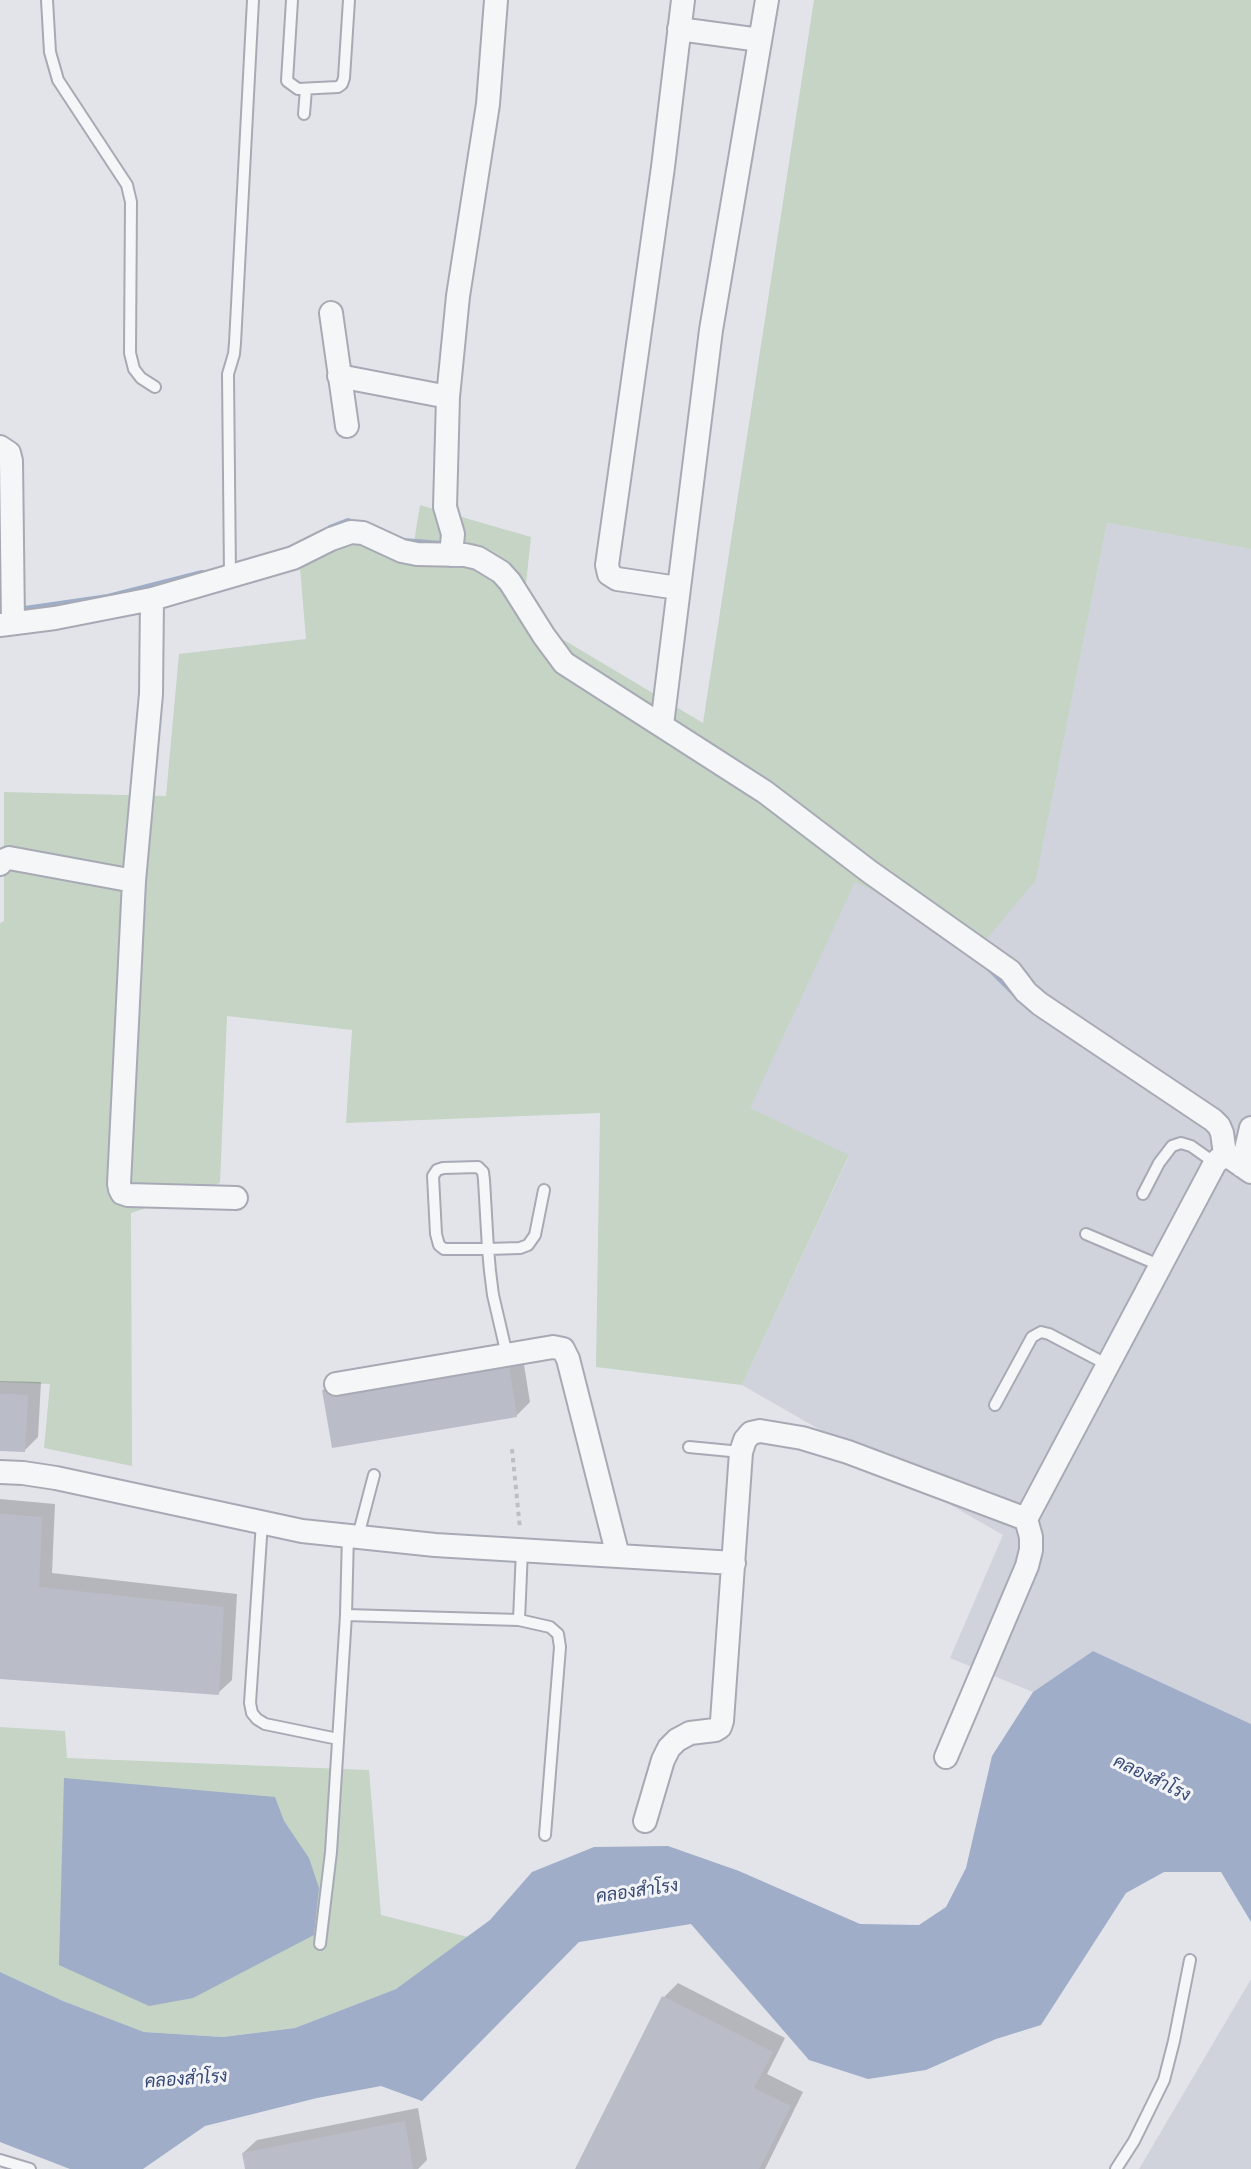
<!DOCTYPE html>
<html>
<head>
<meta charset="utf-8">
<style>
  body { margin:0 }
  canvas { display:block; background:#e2e4ea }
</style>
</head>
<body>
<canvas width="1251" height="2169"></canvas>
<script>
const ctx = document.querySelector('canvas').getContext('2d');
ctx.lineJoin = 'round';
function fill(path, color) {
  ctx.fillStyle = color;
  ctx.fill(path, 'evenodd');
}
function toPath(rows) {
  const path = new Path2D();
  for (const r of rows) {
    path.moveTo(r[0], r[1]);
    for (let i = 2; i < r.length; i += 2) path.lineTo(r[i], r[i + 1]);
  }
  return path;
}
function strokePath(path, color, width, dash) {
  ctx.strokeStyle = color;
  ctx.lineWidth = width;
  ctx.lineCap = dash ? 'butt' : 'round';
  ctx.setLineDash(dash || []);
  ctx.stroke(path);
}
function write(font, color, halo, rows, align = 'center') {
  ctx.font = font + ' "Golos Text",Sarabun,sans-serif';
  ctx.lineWidth = 6;
  ctx.setLineDash([]);
  ctx.textBaseline = 'middle';
  ctx.strokeStyle = halo;
  ctx.fillStyle = color;
  for (const [text, x, y, turn = 0] of rows) {
    ctx.save();
    ctx.translate(x, y);
    ctx.rotate((+turn || 0) * Math.PI / 180);
    ctx.textAlign = isNaN(turn) ? turn : align;
    if (halo) ctx.strokeText(text, 0, 0);
    ctx.fillText(text, 0, 0);
    ctx.restore();
  }
}
fill(toPath([
  [1107,523,1251,549,1251,1724,1093,1651,1033,1692,950,1658,1003,1535,742,1385,849,1156,749,1108,855,881,1036,880],
  [1251,1979,1251,2169,1139,2169]
]), '#d0d3dc');
fill(toPath([
  [814,0,1251,0,1251,549,1107,523,1036,880,983,943,855,882,750,1108,849,1155,742,1385,596,1367,600,1113,346,1123,352,1030,227,1016,220,1183,131,1213,132,1466,44,1448,50,1384,0,1382,0,923,4,921,4,792,166,796,179,654,306,639,298,544,353,542,412,555,420,505,531,537,525,593,552,633,703,723],
  [0,1727,65,1731,67,1758,369,1770,381,1915,468,1937,396,1989,295,2028,223,2037,144,2032,63,2001,0,1972]
]), '#c5d4c4');
fill(toPath([
  [1093,1651,1251,1724,1251,1922,1221,1872,1164,1872,1126,1893,1041,2025,996,2039,926,2070,868,2079,809,2060,691,1924,579,1942,422,2101,381,2086,317,2098,205,2126,143,2169,70,2169,0,2142,0,1972,63,2001,144,2032,223,2037,295,2028,396,1989,490,1920,532,1872,594,1847,668,1846,739,1871,860,1924,919,1925,946,1907,966,1868,992,1756,1033,1692],
  [64,1778,275,1797,284,1821,309,1858,319,1888,314,1935,193,1998,149,2006,59,1965]
]), '#9fadc8');
fill(toPath([
  [521,1346,530,1402,516,1416,324,1391,338,1377],
  [0,1381,41,1382,38,1437,24,1451,0,1450],
  [0,1499,55,1504,52,1573,237,1594,232,1680,218,1693,0,1677],
  [678,1983,785,2038,767,2074,803,2092,765,2169,576,2169,664,1997],
  [418,2108,427,2160,418,2169,247,2169,243,2153,257,2140]
]), '#0003');
strokePath(toPath([
  [330,528,348,521,356,525],
  [404,541,441,544],
  [18,610,108,597,202,573],
  [989,968,1020,999]
]), '#9fadc8', 6);
fill(toPath([
  [508,1359,517,1417,332,1448,322,1390],
  [0,1394,28,1395,25,1452,0,1451],
  [0,1514,42,1517,39,1587,224,1607,219,1695,0,1679],
  [662,1996,773,2052,754,2088,791,2106,759,2169,575,2169],
  [405,2121,413,2169,245,2169,242,2153]
]), '#babdc7');
const lane = toPath([
  [47,0,50,52,58,80,127,185,131,202,130,353,134,369,141,378,155,387],
  [292,0,287,81,298,89,338,87,342,84,344,78,349,0],
  [304,114,306,89],
  [230,577,228,374,234,354,235,343,253,0],
  [1143,1194,1159,1163,1172,1146,1181,1143,1191,1146,1215,1163],
  [1086,1234,1159,1265],
  [507,1355,493,1295,490,1271,488,1249,484,1180,483,1172,478,1167,443,1168,437,1170,433,1176,436,1234,439,1245,444,1249,488,1249,520,1248,528,1245,535,1235,544,1190],
  [995,1405,1032,1337,1041,1332,1049,1334,1108,1365],
  [689,1447,741,1452],
  [262,1522,250,1703,252,1713,257,1719,265,1724,338,1739],
  [358,1536,374,1475],
  [522,1550,519,1620,550,1627,558,1634,560,1647,545,1835],
  [346,1615,519,1620],
  [320,1944,331,1852,346,1615,348,1534],
  [0,2160,30,2169],
  [1116,2169,1134,2141,1164,2080,1174,2041,1190,1960]
]);
const street = toPath([
  [679,29,760,40],
  [331,313,347,426],
  [339,376,448,397,458,296,488,104,496,0],
  [448,397,445,507,453,534,451,555],
  [0,447,9,453,11,461,13,623],
  [678,588,617,579,609,574,607,565,663,167,683,0],
  [0,625,55,618,152,599,293,558,331,539,351,532,363,533,402,551,417,554,465,555,478,558,501,572,510,582,544,636,564,663,765,792,870,872,1010,971,1026,992,1040,1004,1213,1120,1219,1126,1222,1133,1225,1154],
  [662,725,711,330,767,0],
  [0,864,2,861,9,858,134,881,151,694,152,599],
  [134,881,119,1184,120,1189,122,1193,128,1195,236,1198],
  [1242,1166,1251,1128],
  [336,1384,553,1347,563,1349,568,1359,618,1556,734,1563],
  [0,1472,23,1473,56,1478,302,1531,435,1545,618,1556],
  [946,1757,1027,1566,1031,1550,1031,1537,1026,1519],
  [645,1821,663,1760,669,1748,677,1740,690,1733,715,1730,720,1727,722,1721,741,1452,745,1440,751,1433,760,1431,802,1438,848,1452,1026,1519,1215,1163,1225,1154,1251,1172]
]);
strokePath(lane, '#a7aab4', 14);
strokePath(street, '#a7aab4', 26);
strokePath(toPath([
  [512,1449,520,1529]
]), '#bcbfc5', 4, [4.5, 4.5]);
strokePath(lane, '#f5f6f8', 10);
strokePath(street, '#f5f6f8', 22);
write('italic 18px', '#364974', '#f2f3f7', [
  ["คลองสำโรง",1152,1778,26],
  ["คลองสำโรง",637,1891,-8],
  ["คลองสำโรง",186,2079,-4]
]);
</script>
</body>
</html>
